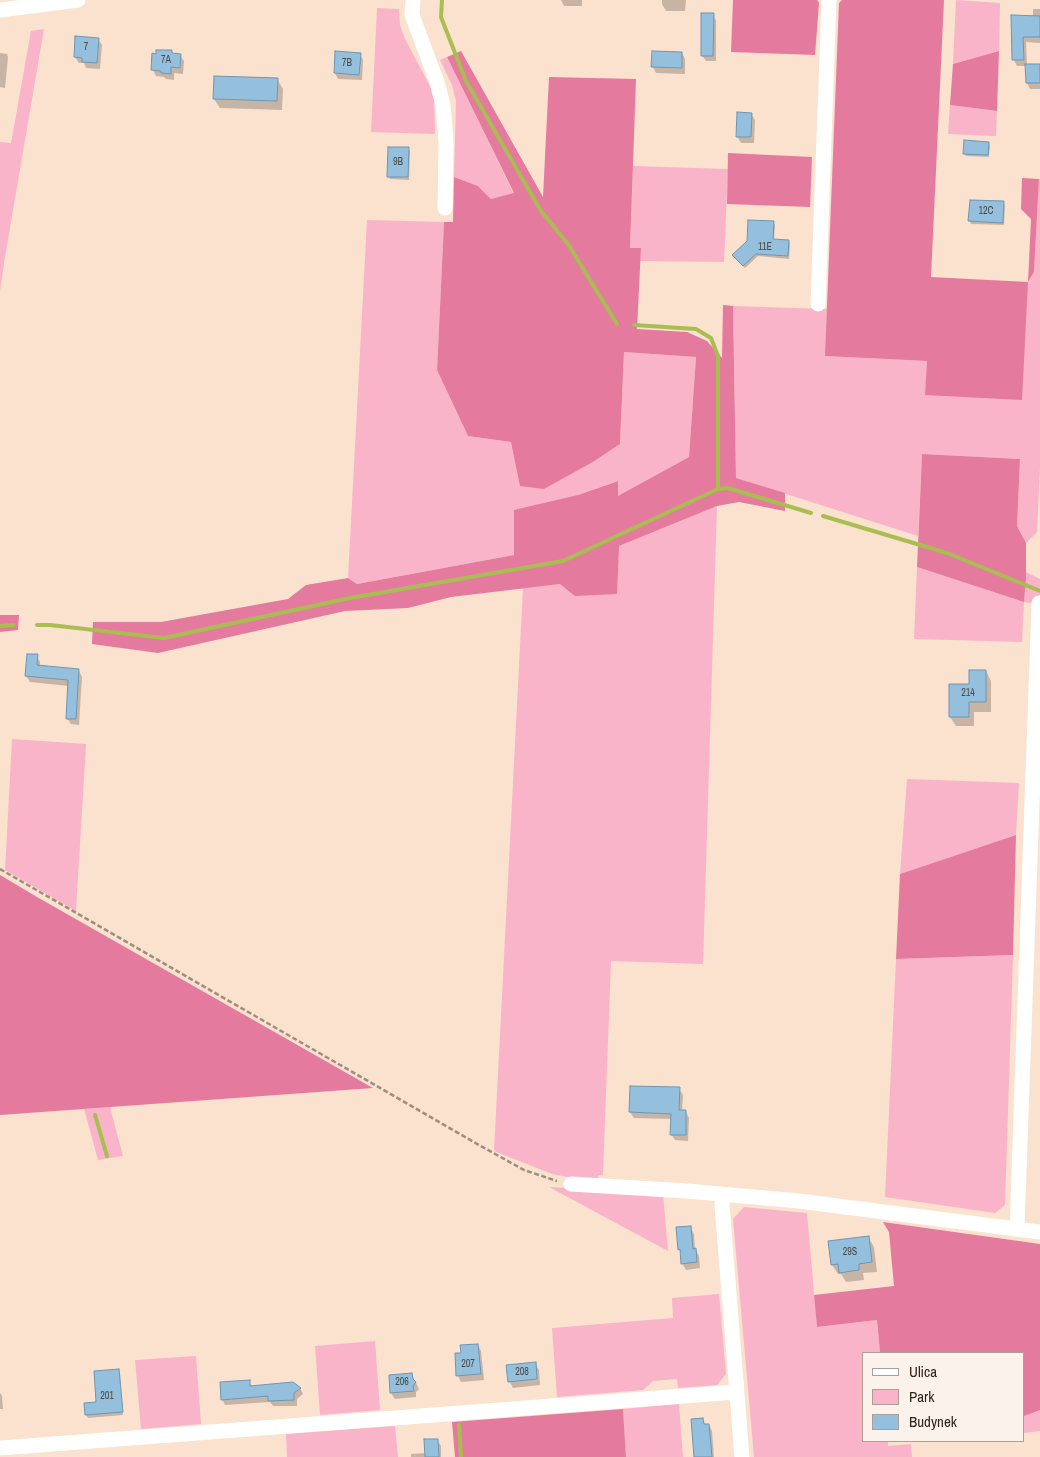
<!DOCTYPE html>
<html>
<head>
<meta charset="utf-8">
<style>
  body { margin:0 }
  #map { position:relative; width:1040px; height:1457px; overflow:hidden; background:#fae2cf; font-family:"Archivo Narrow",sans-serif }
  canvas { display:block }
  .legend { position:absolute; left:862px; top:1352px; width:162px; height:90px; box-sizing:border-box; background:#fbf2ec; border:1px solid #ab9f97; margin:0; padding:6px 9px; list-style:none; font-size:15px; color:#322317 }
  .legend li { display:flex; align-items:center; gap:10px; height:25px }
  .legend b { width:25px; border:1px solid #ab9f97 }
</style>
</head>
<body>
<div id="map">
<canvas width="1040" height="1457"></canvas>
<ul class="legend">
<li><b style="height:6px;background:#fff"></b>Ulica</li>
<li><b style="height:14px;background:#f9b4c9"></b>Park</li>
<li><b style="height:14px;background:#95c0dd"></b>Budynek</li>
</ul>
</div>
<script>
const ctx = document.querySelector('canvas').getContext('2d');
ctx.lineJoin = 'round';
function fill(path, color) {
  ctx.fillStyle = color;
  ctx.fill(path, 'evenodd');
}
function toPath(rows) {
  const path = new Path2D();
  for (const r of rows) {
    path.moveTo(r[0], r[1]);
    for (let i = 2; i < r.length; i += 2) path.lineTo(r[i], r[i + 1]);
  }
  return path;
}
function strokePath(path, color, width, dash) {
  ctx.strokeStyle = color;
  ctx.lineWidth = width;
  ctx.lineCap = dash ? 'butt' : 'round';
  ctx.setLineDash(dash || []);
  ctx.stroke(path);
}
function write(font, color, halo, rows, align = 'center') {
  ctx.font = font + ' "Archivo Narrow",sans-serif';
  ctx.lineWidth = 4;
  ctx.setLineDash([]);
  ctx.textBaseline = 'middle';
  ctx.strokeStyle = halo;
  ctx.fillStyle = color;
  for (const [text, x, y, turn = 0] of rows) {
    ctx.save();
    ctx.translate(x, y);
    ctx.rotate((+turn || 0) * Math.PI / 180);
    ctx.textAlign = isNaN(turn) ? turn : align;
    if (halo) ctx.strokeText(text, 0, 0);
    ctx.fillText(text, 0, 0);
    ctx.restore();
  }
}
fill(toPath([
  [956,0,1000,3,999,51,953,64],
  [377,8,399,9,400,25,405,39,431,88,434,98,435,134,371,132],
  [44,29,4,263,0,291,0,142,11,143,31,31],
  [447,57,514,194,491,199,478,186,454,177,456,101,452,85,440,60],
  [950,105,997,111,996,136,948,134],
  [633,166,728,169,724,262,640,261,641,248,630,248],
  [1039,179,1040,179,1040,468,1037,532,1026,543,1017,526,1020,459,922,454,918,536,736,478,733,306,827,309,826,356,927,361,926,395,1028,282,1034,272],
  [367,220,444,222,437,370,468,436,511,442,544,489,593,462,620,444,624,352,696,357,689,457,617,497,617,481,578,495,514,555,357,584,348,578],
  [717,506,703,964,611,961,603,1175,598,1175,598,1183,552,1174,494,1151,523,588,560,584,619,546],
  [917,567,1024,602,1026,572,1040,579,1040,607,1035,604,1024,602,1022,642,914,639],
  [12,739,86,744,76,911,5,870],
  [907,779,1019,783,1016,835,900,874],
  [1013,955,1005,1205,995,1213,885,1197,896,959],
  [110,1107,123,1156,98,1160,84,1109],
  [549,1187,663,1193,668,1251],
  [744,1207,807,1213,817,1327,877,1320,880,1353,864,1353,864,1441,888,1441,888,1446,911,1444,912,1457,754,1457,733,1219],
  [719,1294,726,1374,717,1385,678,1388,677,1379,653,1381,643,1390,557,1397,552,1328,673,1318,672,1298],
  [375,1341,380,1410,320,1415,315,1346],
  [196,1356,201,1424,141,1429,135,1360],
  [679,1404,683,1457,626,1457,623,1409],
  [1040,1409,1040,1431,1024,1433,1024,1416],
  [395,1426,398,1457,287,1457,286,1434]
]), '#f9b4c9');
fill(toPath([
  [733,0,817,0,819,3,815,55,731,52],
  [842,0,944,0,931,277,1028,282,1031,219,1021,209,1022,178,1039,179,1034,272,1028,282,1022,400,925,395,927,361,825,356,839,3],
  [461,51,543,197,549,77,636,79,630,248,641,248,637,329,687,332,707,341,722,358,723,305,733,306,736,478,785,493,785,511,739,502,717,506,619,546,617,594,575,596,560,584,451,597,408,608,345,611,158,653,92,644,93,622,161,622,288,599,306,585,348,578,357,584,514,555,514,510,578,495,618,481,618,496,689,457,696,357,624,352,620,444,593,462,544,489,520,486,511,442,468,436,437,370,444,222,453,222,454,177,478,186,491,199,514,193,447,57],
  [999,51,997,111,950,105,953,64],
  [728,153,812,157,810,207,727,204],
  [922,454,1020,459,1017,526,1026,543,1026,578,1024,602,917,567],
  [0,615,19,615,18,630,0,632],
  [1016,835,1013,955,896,959,900,874],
  [0,875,37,897,373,1088,0,1115],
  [883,1222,1040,1244,1040,1410,1024,1416,1024,1353,880,1353,877,1320,817,1327,814,1295,894,1286,889,1232],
  [623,1409,626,1457,455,1457,452,1422]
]), '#e57a9f');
fill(toPath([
  [561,0,582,0,582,6,564,6],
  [662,0,686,0,685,11,666,11,662,4],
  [1033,9,1040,9,1040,43,1026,42,1027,65,1040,65,1040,89,1030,89,1027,83,1027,66,1017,66,1014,60,1013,17,1033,17],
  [713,15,716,21,716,61,706,61,702,55],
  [98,39,102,45,100,69,86,68,84,63,79,63,75,57],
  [336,52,360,54,363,60,362,80,338,79,335,73],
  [0,53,7,54,8,57,5,88,0,87],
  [682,53,685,59,685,74,656,73,653,67],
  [173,54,180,55,184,61,183,74,174,73,174,80,166,79,164,77,156,76,153,70],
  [277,79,283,89,282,110,220,108,214,99],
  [751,114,755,120,754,143,741,143,737,136],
  [988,143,990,145,989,157,966,156,965,153],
  [408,148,410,151,409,180,390,179,388,176],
  [1003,203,1005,205,1004,225,971,224,970,221],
  [773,222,775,225,774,240,789,241,790,243,789,259,758,256,745,268,735,258],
  [37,656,40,662,40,667,79,671,82,677,79,725,71,724,67,718,69,686,30,682,26,676],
  [986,671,991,681,991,712,974,712,974,726,956,726,950,717,970,686],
  [679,1089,683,1095,682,1112,686,1112,689,1118,688,1141,675,1140,671,1134,672,1119,634,1118,630,1112],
  [690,1227,694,1234,695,1249,699,1256,700,1268,686,1270,682,1263,681,1253,679,1249],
  [868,1237,874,1247,877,1272,863,1273,864,1280,846,1282,841,1274,838,1274,832,1265],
  [478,1345,481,1351,484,1380,461,1382,458,1376],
  [535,1364,539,1370,540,1385,513,1388,509,1381],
  [119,1371,120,1373,123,1415,88,1418,86,1415,86,1404,98,1403],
  [412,1375,419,1389,416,1392,416,1397,395,1399,391,1393],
  [249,1381,252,1387,300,1388,303,1394,297,1399,297,1406,273,1406,270,1402,225,1405,222,1399],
  [0,1393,2,1396,3,1409,0,1409],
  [702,1420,706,1425,709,1425,712,1431,714,1457,696,1457],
  [437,1440,441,1446,441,1457,411,1457,411,1454,426,1453]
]), '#0003');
strokePath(toPath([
  [442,0,441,17,466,81,541,211,568,244,617,324],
  [718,489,728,488,811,513],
  [823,516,947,553,1040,591],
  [37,625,50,625,164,638,350,598,563,561,718,489,718,356,711,338,696,329,634,325],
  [0,626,14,625],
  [95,1115,107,1156],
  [459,1425,461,1457]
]), '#a8be51', 4);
const building = toPath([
  [701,13,714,13,713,56,701,56,701,13],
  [1011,15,1040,16,1040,37,1023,37,1024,60,1012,60,1011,15],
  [75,36,99,38,97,63,82,62,82,58,74,57,75,36],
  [156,50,172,50,172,53,181,54,180,68,171,67,171,74,161,73,161,71,151,70,152,53,156,54,156,50],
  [335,51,361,53,359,75,334,73,335,51],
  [652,51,682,52,682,68,651,67,652,51],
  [1025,64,1040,64,1040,83,1026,83,1025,64],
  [214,76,278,78,277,101,213,99,214,76],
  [737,112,752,113,751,137,736,137,737,112],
  [964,140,989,142,988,155,963,154,964,140],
  [388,147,409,147,408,177,387,177,388,147],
  [970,200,1004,201,1003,223,968,221,970,200],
  [748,220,774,221,773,239,789,240,788,256,756,254,743,266,732,255,747,241,748,220],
  [27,654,38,654,37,665,79,669,76,719,66,719,68,680,25,676,27,654],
  [969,670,986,670,986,702,969,702,969,717,949,717,949,684,969,684,969,670],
  [630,1086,680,1087,679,1110,686,1110,686,1135,670,1135,671,1114,629,1112,630,1086],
  [691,1226,693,1249,696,1248,697,1262,681,1264,680,1249,678,1250,676,1227,691,1226],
  [869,1236,872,1262,859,1264,859,1270,839,1273,838,1264,831,1265,828,1241,869,1236],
  [478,1344,481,1374,456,1376,455,1353,461,1353,460,1345,478,1344],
  [536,1362,537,1379,508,1382,506,1365,536,1362],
  [119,1369,123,1412,85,1415,84,1403,96,1402,94,1371,119,1369],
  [412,1373,413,1379,416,1382,413,1386,414,1391,390,1393,389,1375,412,1373],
  [250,1380,250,1386,293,1382,301,1388,294,1393,294,1400,268,1401,268,1396,221,1400,220,1382,250,1380],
  [703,1418,704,1424,709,1424,712,1457,694,1457,691,1419,703,1418],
  [424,1439,438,1439,439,1457,425,1457,424,1439]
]);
fill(building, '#95c0dd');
strokePath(building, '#6d95b1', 1);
strokePath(toPath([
  [0,869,479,1145,524,1170,557,1181]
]), '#a18d7d', 2.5, [5, 2.5]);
strokePath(toPath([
  [413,0,412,15,437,82,443,105,446,142,445,208],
  [0,10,78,0],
  [818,304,829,0],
  [571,1184,687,1191,799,1201,1040,1232],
  [722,1195,722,1205,742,1457],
  [1017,1229,1039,603],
  [0,1448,736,1392]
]), '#fff', 15);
write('10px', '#4b4a48', null, [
  ["7",86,47],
  ["7A",166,60],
  ["7B",347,63],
  ["9B",398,162],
  ["12C",986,211],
  ["11E",765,247],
  ["214",968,693],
  ["29S",850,1252],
  ["207",468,1364],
  ["208",522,1372],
  ["206",402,1382],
  ["201",107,1396]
]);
</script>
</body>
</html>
